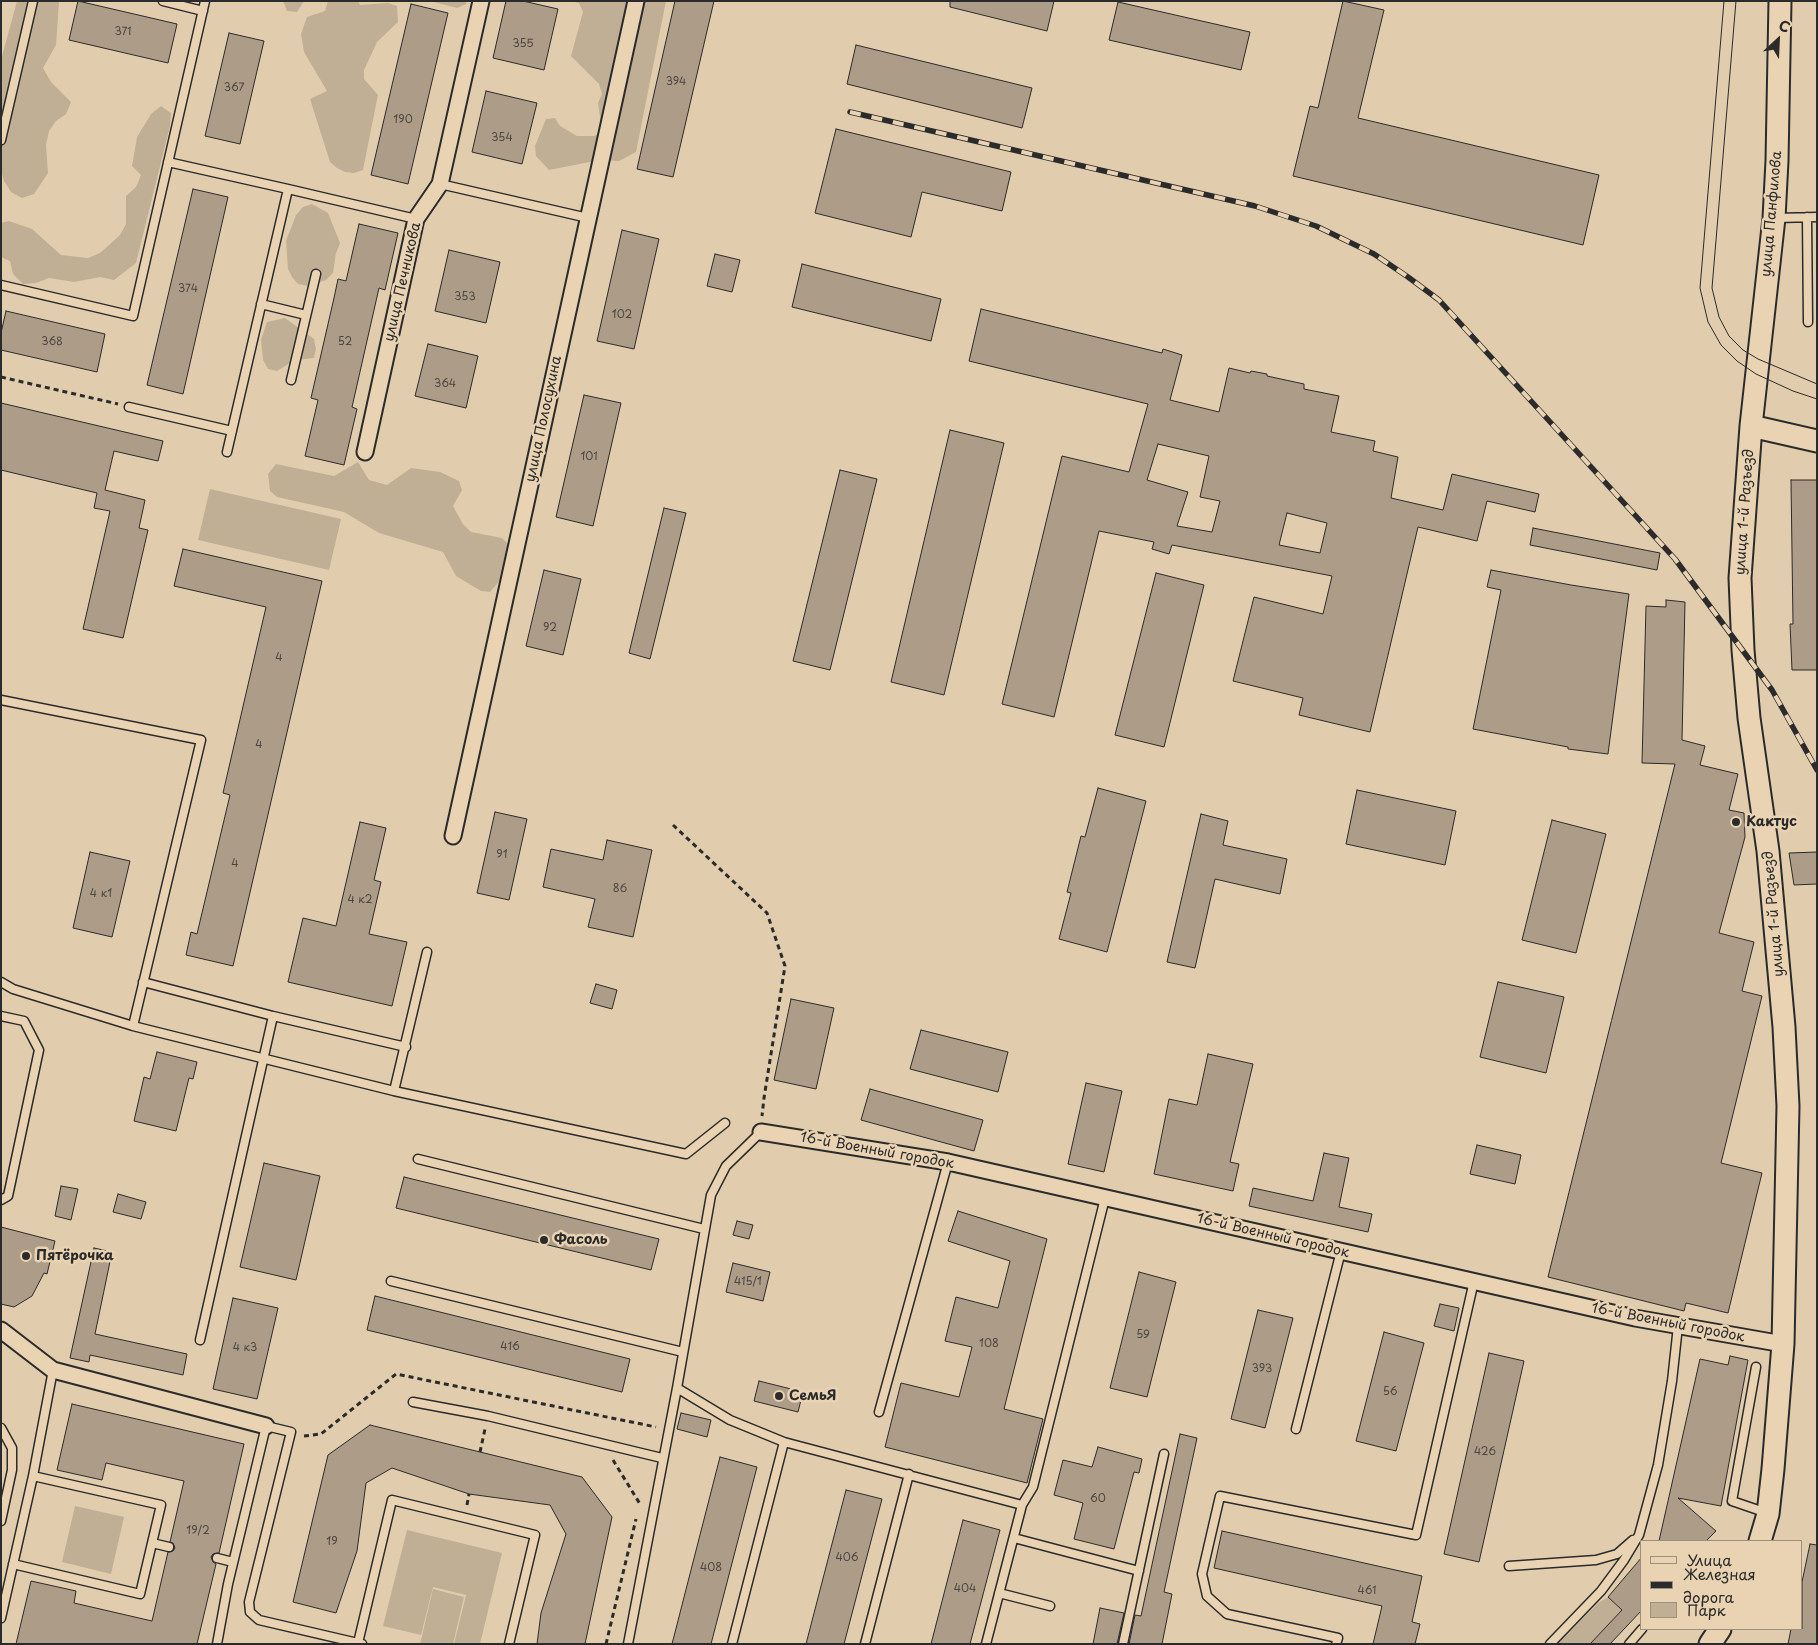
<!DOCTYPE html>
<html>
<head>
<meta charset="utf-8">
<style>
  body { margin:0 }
  #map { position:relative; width:1818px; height:1645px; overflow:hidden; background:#e2ccae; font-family:"Playpen Sans",sans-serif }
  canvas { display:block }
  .frame { position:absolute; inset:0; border:2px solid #2b2b2b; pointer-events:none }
  .legend { position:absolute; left:1640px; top:1540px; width:162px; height:90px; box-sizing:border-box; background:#ead3b3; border:1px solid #9e907d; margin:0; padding:6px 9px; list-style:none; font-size:15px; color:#2b2b2b }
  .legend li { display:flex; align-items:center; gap:10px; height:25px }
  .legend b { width:25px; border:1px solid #9e907d }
  .north { position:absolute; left:1753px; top:15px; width:50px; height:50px; -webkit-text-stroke:4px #ead3b3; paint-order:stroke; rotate:25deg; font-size:14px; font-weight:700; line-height:20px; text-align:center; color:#2b2b2b }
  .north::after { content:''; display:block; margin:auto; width:18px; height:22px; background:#2b2b2b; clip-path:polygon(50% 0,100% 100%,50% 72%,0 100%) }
</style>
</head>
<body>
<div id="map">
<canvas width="1818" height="1645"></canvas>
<div class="frame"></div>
<ul class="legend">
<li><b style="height:6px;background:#ead3b3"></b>Улица</li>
<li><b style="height:6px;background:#2b2b2b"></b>Железная дорога</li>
<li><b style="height:14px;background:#c1af95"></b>Парк</li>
</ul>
<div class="north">С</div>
</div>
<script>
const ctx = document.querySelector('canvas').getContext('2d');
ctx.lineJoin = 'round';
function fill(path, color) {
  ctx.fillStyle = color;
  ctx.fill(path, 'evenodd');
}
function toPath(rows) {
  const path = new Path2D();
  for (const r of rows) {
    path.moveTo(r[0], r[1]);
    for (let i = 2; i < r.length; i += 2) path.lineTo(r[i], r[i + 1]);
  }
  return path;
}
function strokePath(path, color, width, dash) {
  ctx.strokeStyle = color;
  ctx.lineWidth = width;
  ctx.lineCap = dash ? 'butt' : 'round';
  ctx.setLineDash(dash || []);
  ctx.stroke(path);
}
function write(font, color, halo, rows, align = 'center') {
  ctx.font = font + ' "Playpen Sans",sans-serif';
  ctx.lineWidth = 5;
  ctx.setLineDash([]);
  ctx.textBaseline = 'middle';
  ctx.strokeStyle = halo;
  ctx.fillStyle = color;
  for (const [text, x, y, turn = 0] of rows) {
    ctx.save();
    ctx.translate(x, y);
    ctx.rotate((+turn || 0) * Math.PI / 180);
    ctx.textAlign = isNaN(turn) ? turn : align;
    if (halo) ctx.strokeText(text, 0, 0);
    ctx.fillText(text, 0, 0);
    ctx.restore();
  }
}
fill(toPath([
  [17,1,59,1,56,45,43,68,51,82,71,102,66,114,56,121,49,131,46,145,48,173,34,194,22,198,11,192,4,181,1,170,1,60],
  [283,1,304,1,297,12,287,11],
  [328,1,358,1,360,5,388,3,397,6,398,22,377,42,364,70,364,79,378,95,363,170,354,173,345,172,337,168,330,162,310,99,327,91,304,52,301,34,307,17,325,11],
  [430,1,467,1,466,4,457,8],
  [570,1,666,1,636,152,619,161,600,160,549,170,536,156,535,146,546,119,555,118,560,126,577,136,594,136,602,132,598,103,602,94,599,84,571,56,583,12,579,3],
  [161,106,171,113,170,126,136,263,114,280,100,277,74,282,49,278,36,283,23,284,13,274,10,261,1,257,1,223,9,221,32,229,61,255,88,258,100,253,120,235,126,224,126,196,136,187,141,175,132,166,137,137,151,114],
  [312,204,328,213,340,243,336,253,333,273,326,280,308,286,298,284,292,277,288,269,286,241,296,215,303,207],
  [285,318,314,339,316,349,314,358,295,360,277,371,268,369,263,360,261,340,267,322],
  [358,462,369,480,387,485,411,468,440,472,459,481,462,490,453,506,463,524,471,532,502,538,509,545,503,577,490,592,481,591,456,576,443,552,379,533,344,512,277,497,270,491,268,474,276,464,334,476],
  [210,489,341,519,329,570,198,540],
  [75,1506,124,1517,111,1574,62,1562],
  [407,1530,502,1553,480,1644,454,1644,466,1595,433,1587,421,1635,383,1626],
  [433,1589,464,1597,453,1644,420,1644],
  [1608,1597,1622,1610,1590,1644,1558,1644,1598,1603]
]), '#c1af95');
const building = toPath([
  [78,1,177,24,168,63,69,40,78,1],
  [506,1,523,1,558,9,544,70,493,58,506,1],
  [675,1,714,1,673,177,637,169,675,1],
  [950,1,1054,1,1047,31,950,7,950,1],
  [1343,1,1384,10,1358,118,1599,175,1583,245,1293,176,1310,106,1318,108,1343,1],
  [1118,2,1250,32,1241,70,1109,40,1118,2],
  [411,4,448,13,408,184,371,175,411,4],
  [229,33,264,41,240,144,205,136,229,33],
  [856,45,1032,88,1022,128,847,84,856,45],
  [486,91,537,103,522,164,472,152,486,91],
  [836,129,1011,172,1002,211,922,192,911,237,815,213,836,129],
  [193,189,228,197,183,394,147,385,193,189],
  [359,224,398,233,385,290,379,288,352,407,357,409,344,465,305,456,318,400,311,398,334,298,338,279,346,281,359,224],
  [622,230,659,239,634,349,597,341,622,230],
  [449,250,500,262,486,323,435,311,449,250],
  [715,254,740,260,732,292,707,286,715,254],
  [802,264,941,299,931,341,792,307,802,264],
  [981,309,1162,353,1163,349,1182,355,1170,400,1219,412,1229,368,1250,373,1251,371,1267,374,1267,376,1304,384,1304,389,1339,396,1331,432,1375,441,1373,451,1398,457,1391,498,1443,510,1452,474,1539,494,1535,512,1487,501,1477,541,1418,527,1370,732,1299,715,1303,698,1233,681,1254,597,1323,614,1332,576,1172,545,1169,554,1152,549,1154,542,1099,531,1054,717,1002,704,1062,456,1129,472,1148,404,969,361,981,309],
  [1158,444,1209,456,1200,497,1220,501,1212,532,1177,526,1188,492,1147,480,1158,444],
  [1287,513,1327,523,1320,553,1279,545,1287,513],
  [6,311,105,334,97,372,1,350,1,333,6,311],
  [428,344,478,356,466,408,415,396,428,344],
  [584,395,621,403,593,526,556,517,584,395],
  [1,403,163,441,158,461,114,451,105,490,145,500,139,528,148,530,123,638,83,629,110,511,94,508,97,493,1,470,1,403],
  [950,430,1004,443,944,695,891,682,950,430],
  [840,470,877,479,830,670,793,661,840,470],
  [1791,480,1817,480,1817,670,1792,670,1790,624,1793,624,1791,480],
  [664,508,686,513,650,659,629,653,664,508],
  [1533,528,1660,553,1657,570,1530,545,1533,528],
  [183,549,322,581,233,966,186,955,191,932,197,934,230,795,223,793,266,607,174,586,183,549],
  [544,570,581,579,563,655,526,646,544,570],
  [1491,570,1571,585,1629,594,1608,754,1568,749,1568,747,1473,729,1501,590,1487,587,1491,570],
  [1156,573,1204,585,1164,747,1115,735,1156,573],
  [1666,600,1685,602,1682,740,1705,746,1700,765,1738,774,1729,810,1744,813,1745,837,1719,933,1754,942,1742,991,1762,996,1721,1163,1762,1173,1728,1313,1686,1303,1684,1311,1548,1277,1675,764,1642,763,1646,606,1666,607,1666,600],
  [1098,788,1146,801,1107,952,1059,939,1071,893,1067,892,1081,836,1085,837,1098,788],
  [1357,790,1456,811,1445,865,1346,844,1357,790],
  [495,812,527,819,509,900,477,893,495,812],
  [1201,814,1228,821,1223,845,1287,859,1280,894,1215,879,1195,968,1167,962,1201,814],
  [1552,820,1606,834,1576,953,1522,940,1552,820],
  [360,822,386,828,374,880,381,882,369,934,407,942,392,1006,288,982,303,918,336,926,360,822],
  [607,840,652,850,633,937,588,927,595,899,543,887,551,849,603,860,607,840],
  [90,852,130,861,112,937,73,928,90,852],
  [1817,852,1817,884,1794,885,1789,853,1817,852],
  [1498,982,1564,997,1546,1073,1480,1057,1498,982],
  [596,984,617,990,612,1009,590,1003,596,984],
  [791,999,834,1008,816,1089,774,1080,791,999],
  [921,1030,1008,1052,998,1092,910,1069,921,1030],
  [157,1052,197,1062,193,1079,189,1078,176,1131,134,1121,144,1077,150,1079,157,1052],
  [1208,1054,1253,1064,1230,1162,1239,1164,1233,1191,1154,1174,1169,1099,1197,1105,1208,1054],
  [1086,1083,1122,1091,1104,1172,1068,1164,1086,1083],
  [870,1089,983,1120,974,1151,861,1120,870,1089],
  [1477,1145,1521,1155,1515,1184,1470,1174,1477,1145],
  [1324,1153,1349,1158,1339,1207,1372,1214,1368,1232,1249,1206,1253,1188,1313,1201,1324,1153],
  [264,1163,320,1176,296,1280,240,1267,264,1163],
  [404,1177,659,1239,651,1270,396,1208,404,1177],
  [61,1186,78,1189,71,1220,55,1216,61,1186],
  [118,1194,146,1202,141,1219,113,1212,118,1194],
  [958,1211,1047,1239,1004,1409,1043,1419,1027,1483,885,1447,901,1383,959,1397,972,1347,945,1341,956,1297,998,1308,1010,1261,948,1241,958,1211],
  [737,1221,753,1225,749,1239,733,1235,737,1221],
  [1,1227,55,1241,47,1274,44,1273,32,1296,14,1307,1,1304,1,1227],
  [94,1248,112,1252,95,1334,187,1354,183,1375,90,1355,89,1362,70,1358,94,1248],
  [733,1263,770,1272,763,1301,726,1292,733,1263],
  [1139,1272,1176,1282,1147,1397,1110,1388,1139,1272],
  [375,1296,630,1359,622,1392,367,1330,375,1296],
  [233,1298,278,1308,257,1399,213,1389,233,1298],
  [1440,1304,1459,1308,1454,1331,1434,1326,1440,1304],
  [1258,1310,1293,1318,1265,1428,1231,1419,1258,1310],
  [1384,1332,1424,1343,1396,1451,1356,1441,1384,1332],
  [1489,1353,1524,1361,1479,1562,1444,1554,1489,1353],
  [1730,1356,1748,1360,1721,1506,1678,1498,1716,1531,1706,1541,1659,1541,1700,1359,1728,1365,1730,1356],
  [759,1381,803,1392,798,1412,754,1401,759,1381],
  [72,1404,244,1444,219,1553,213,1554,211,1557,213,1562,216,1564,197,1644,16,1644,31,1581,76,1591,74,1603,152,1621,168,1552,173,1551,175,1548,173,1543,170,1542,184,1481,106,1463,102,1480,57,1470,72,1404],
  [681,1413,711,1420,707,1437,677,1429,681,1413],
  [370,1425,582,1477,612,1517,585,1644,537,1644,541,1613,566,1534,550,1505,469,1494,392,1468,366,1483,357,1551,336,1613,293,1602,328,1455,370,1425],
  [1180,1434,1197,1438,1164,1592,1172,1594,1162,1644,1129,1644,1135,1615,1141,1616,1180,1434],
  [1098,1447,1142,1459,1139,1473,1134,1472,1114,1549,1074,1539,1083,1503,1054,1495,1063,1460,1092,1467,1098,1447],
  [720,1457,757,1467,711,1644,672,1644,720,1457],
  [846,1490,882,1499,844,1644,806,1644,846,1490],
  [963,1520,1000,1530,970,1644,931,1644,963,1520],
  [1222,1531,1422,1576,1412,1622,1420,1624,1415,1644,1373,1644,1382,1606,1214,1568,1222,1531],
  [1810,1544,1817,1545,1817,1644,1788,1644,1791,1629,1802,1629,1802,1582,1810,1544],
  [1642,1557,1642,1610,1610,1644,1590,1644,1622,1610,1608,1597,1642,1557],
  [1100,1608,1124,1613,1117,1644,1093,1644,1100,1608]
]);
fill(building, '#ad9c87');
strokePath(building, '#2b2b2b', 1);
const lane = toPath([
  [163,1,203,11],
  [1,140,33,1],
  [168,162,288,189,227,452],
  [440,184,588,218],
  [288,189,416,219],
  [1807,217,1808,322],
  [1776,218,1817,217],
  [1,285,133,316,205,1],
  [261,304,306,315],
  [291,380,316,274],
  [129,407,232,431],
  [1,700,201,740,133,1026],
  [1,982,13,989,133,1026,394,1091,686,1154,725,1123],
  [143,982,273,1016,406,1047],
  [1,1016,24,1021,39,1050,8,1196,1,1200],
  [394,1091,427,952],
  [418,1159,704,1229],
  [391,1281,683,1352],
  [200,1340,273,1016],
  [1756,1367,1732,1501,1767,1513],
  [677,1388,730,1420,784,1442,1022,1505],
  [413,1402,488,1416,662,1458],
  [879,1412,948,1162],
  [1,1428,12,1448,12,1470,1,1521],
  [1296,1429,1341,1251],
  [1014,1538,1139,1571],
  [152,1543,169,1547],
  [217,1558,233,1562],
  [13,1564,140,1594,161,1505,33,1476],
  [1509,1566,1596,1560,1617,1554,1633,1540],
  [999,1593,1050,1606],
  [1,1618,33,1476,53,1370],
  [358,1643,392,1500,535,1535,509,1644],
  [217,1644,228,1584,266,1426,291,1432,249,1602,250,1612,259,1620,362,1644],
  [628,1644,677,1388,711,1195,726,1166,761,1132],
  [732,1644,784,1442],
  [865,1644,909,1474],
  [986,1644,1022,1505,1033,1487,1105,1198],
  [1123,1644,1164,1454],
  [1336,1644,1338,1638,1227,1614,1207,1596,1202,1574,1220,1496,1416,1535,1474,1281],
  [1550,1644,1601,1591,1624,1560,1639,1535,1658,1465,1672,1381,1678,1326],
  [1629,1644,1642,1629]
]);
const street = toPath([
  [365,452,416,219,440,184,481,1],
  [453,836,636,1],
  [761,1132,948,1162,1635,1318,1783,1344],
  [1,1330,53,1370,266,1426]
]);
const secondary = toPath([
  [1751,426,1817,441],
  [1760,1541,1768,1514,1773,1469,1783,1344,1788,1106,1784,1027,1768,851,1749,718,1743,650,1740,578,1751,426,1774,218,1777,161,1780,1],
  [1710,1644,1720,1629]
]);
strokePath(lane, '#2b2b2b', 11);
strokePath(street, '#2b2b2b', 19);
strokePath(secondary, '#2b2b2b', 25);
strokePath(toPath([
  [1,377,118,404],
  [673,825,767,913,785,966,764,1098,762,1116],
  [304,1436,321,1434,396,1374,656,1427],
  [480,1452,485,1429],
  [613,1460,640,1504,640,1506],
  [467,1505,469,1494],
  [606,1644,636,1519]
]), '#2b2b2b', 3, [5, 4]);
strokePath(lane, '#ead3b3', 8);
strokePath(street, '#ead3b3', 15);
strokePath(secondary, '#ead3b3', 21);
strokePath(toPath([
  [1724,1,1700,288,1708,322,1721,345,1737,361,1756,374,1793,391,1817,399],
  [1736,1,1712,288,1719,317,1729,336,1743,350,1758,359,1817,384]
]), '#2b2b2b', 1);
const rail = toPath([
  [850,112,1255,206,1316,226,1374,254,1408,277,1439,300,1675,559,1772,690,1817,770]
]);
strokePath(rail, '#2b2b2b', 5.5);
strokePath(rail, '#ead3b3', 4, [11]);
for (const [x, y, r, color] of [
  [1736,822,5,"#2b2b2b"],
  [544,1240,5,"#2b2b2b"],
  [26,1256,5,"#2b2b2b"],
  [779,1396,5,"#2b2b2b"]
]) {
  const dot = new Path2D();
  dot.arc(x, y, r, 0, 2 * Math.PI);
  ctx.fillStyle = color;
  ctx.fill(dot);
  strokePath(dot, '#ead3b3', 2);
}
write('11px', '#4c4742', null, [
  ["371",123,32],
  ["355",523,44],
  ["394",676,82],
  ["367",234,88],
  ["190",403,120],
  ["354",502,138],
  ["374",188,289],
  ["353",465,297],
  ["102",622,315],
  ["368",52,342],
  ["52",345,342],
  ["364",445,384],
  ["101",589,457],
  ["92",550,628],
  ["4",279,658],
  ["4",259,745],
  ["91",502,855],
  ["4",235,864],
  ["86",620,889],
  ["4 к1",101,894],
  ["4 к2",360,900],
  ["415/1",748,1282],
  ["59",1143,1335],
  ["108",989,1344],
  ["416",510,1347],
  ["4 к3",245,1348],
  ["393",1262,1369],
  ["56",1390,1392],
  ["426",1485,1452],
  ["60",1098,1499],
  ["19/2",198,1531],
  ["19",332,1542],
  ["406",847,1558],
  ["408",711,1568],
  ["404",965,1589],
  ["461",1367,1591]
]);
write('14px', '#2b2b2b', '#ead3b3', [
  ["улица Панфилова",1772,214,-85],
  ["улица Печникова",403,282,-77],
  ["улица Полосухина",544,419,-78],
  ["улица 1-й Разъезд",1745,512,-86],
  ["улица 1-й Разъезд",1774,914,-95],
  ["16-й Военный городок",877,1151,10],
  ["16-й Военный городок",1273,1236,13],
  ["16-й Военный городок",1668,1323,11]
]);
write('bold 14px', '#2b2b2b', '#ead3b3', [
  ["Кактус",1746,822],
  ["Фасоль",554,1240],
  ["Пятёрочка",36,1256],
  ["СемьЯ",789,1396]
], 'left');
</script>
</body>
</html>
